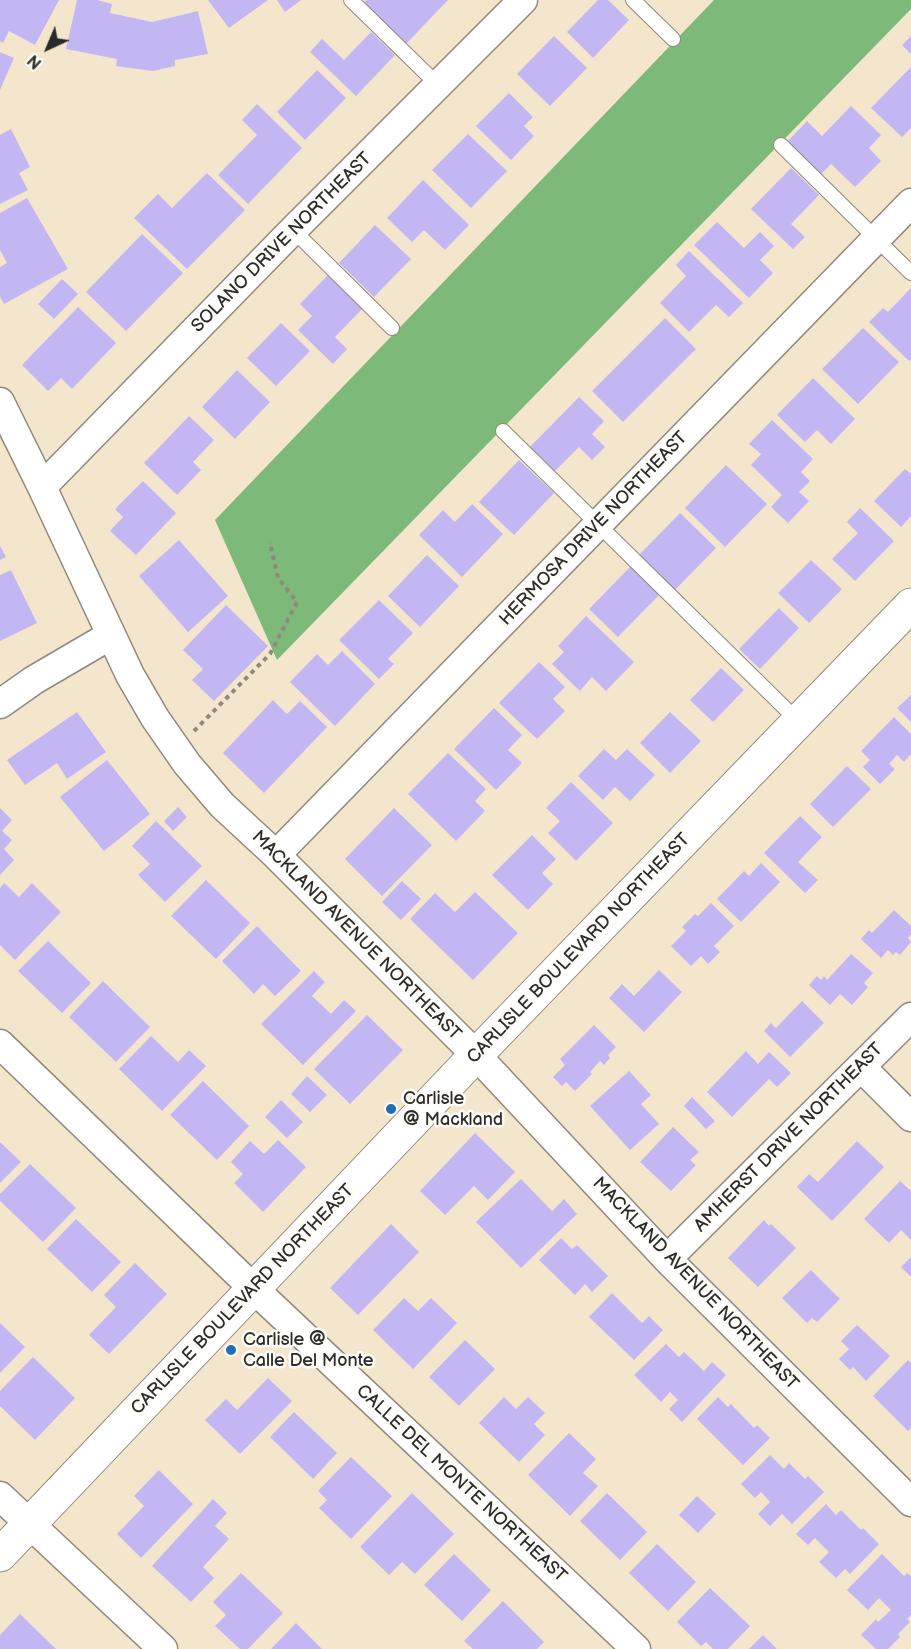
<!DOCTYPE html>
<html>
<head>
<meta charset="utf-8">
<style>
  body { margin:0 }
  #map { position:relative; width:911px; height:1649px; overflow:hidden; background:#f4e6cd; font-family:"Balsamiq Sans",sans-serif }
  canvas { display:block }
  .north { position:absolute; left:18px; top:18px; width:60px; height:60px; -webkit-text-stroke:4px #fdfcf7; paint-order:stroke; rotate:224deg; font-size:16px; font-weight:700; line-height:24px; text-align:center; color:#2b2b2b }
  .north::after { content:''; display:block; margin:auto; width:21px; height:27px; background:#2b2b2b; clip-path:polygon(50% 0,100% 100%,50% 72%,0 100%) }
</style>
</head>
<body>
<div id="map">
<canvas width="911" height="1649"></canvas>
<div class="north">N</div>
</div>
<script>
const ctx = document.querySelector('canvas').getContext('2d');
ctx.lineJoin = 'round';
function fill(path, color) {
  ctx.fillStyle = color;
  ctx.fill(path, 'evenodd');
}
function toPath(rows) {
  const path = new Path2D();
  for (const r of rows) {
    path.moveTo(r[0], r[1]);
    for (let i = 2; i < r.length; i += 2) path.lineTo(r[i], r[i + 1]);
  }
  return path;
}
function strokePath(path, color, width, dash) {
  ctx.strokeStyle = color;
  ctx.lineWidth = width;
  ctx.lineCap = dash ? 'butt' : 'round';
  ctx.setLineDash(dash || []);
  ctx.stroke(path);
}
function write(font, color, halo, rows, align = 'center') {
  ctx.font = font + ' "Balsamiq Sans",sans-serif';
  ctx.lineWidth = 5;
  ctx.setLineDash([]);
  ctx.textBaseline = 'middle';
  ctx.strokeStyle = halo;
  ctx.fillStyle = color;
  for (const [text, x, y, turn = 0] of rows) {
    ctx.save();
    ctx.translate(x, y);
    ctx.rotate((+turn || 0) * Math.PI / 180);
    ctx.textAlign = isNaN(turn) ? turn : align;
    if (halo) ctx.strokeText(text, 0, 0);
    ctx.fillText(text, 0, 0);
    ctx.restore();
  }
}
fill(toPath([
  [714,0,911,0,911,9,277,660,215,520]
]), '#7db978');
fill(toPath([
  [0,0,59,0,35,45,9,31,3,43,0,41],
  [77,0,97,0,112,4,110,13,152,22,198,11,208,54,175,60,175,66,153,71,116,66,117,59,66,49],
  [208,0,268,0,229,28],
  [277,0,301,0,285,12],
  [367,0,448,0,406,44,363,3],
  [598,0,608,0,629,20,593,58,567,32],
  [371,32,395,55,356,96,310,52,322,39,344,60],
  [554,36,587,68,550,106,517,74],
  [911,36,911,54,902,45],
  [0,52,14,58,0,90],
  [911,67,911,128,902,137,871,108],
  [317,70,346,98,305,140,277,112],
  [509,93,533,117,524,126,534,136,511,160,476,126],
  [257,104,302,148,248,204,218,175,257,135,242,120],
  [851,106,881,135,869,148,881,161,855,187,831,164,818,177,785,144,807,121,822,136],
  [11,129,30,167,19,173,28,190,0,204,0,135],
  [468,134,507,171,471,208,432,170],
  [791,168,819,195,791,224,805,237,793,249,751,209],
  [207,173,245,210,187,269,134,218,158,194,172,208],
  [423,180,469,225,445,250,424,230,412,242,387,218],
  [27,198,68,269,4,304,0,297,0,267,7,263,0,250,0,213],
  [717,222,744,248,760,232,774,246,760,260,773,273,749,298,694,245],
  [375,225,411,259,374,297,339,263],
  [142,234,183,273,126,331,86,292],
  [689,251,743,303,729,317,716,305,689,332,660,303,686,276,676,265],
  [329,274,364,307,335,337,347,349,333,364,298,330,312,316,300,304],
  [62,279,78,294,54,319,38,304],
  [911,288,911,359,909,361,869,322,883,308,888,312],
  [78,307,116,343,72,389,61,378,48,391,22,365],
  [665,318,696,349,623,422,592,391],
  [281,323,310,351,276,386,247,358],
  [863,328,899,362,858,404,822,369],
  [237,370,270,402,235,439,202,407],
  [813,378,855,419,831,444,817,430,805,442,777,415],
  [579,397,604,421,592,434,605,447,592,460,579,447,554,472,529,448],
  [189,416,214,440,193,462,201,470,177,495,144,463],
  [772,420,813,459,801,472,810,481,799,492,809,501,788,523,771,507,782,495,751,465,761,454,749,444],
  [519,460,554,493,514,535,479,502],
  [726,465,767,504,725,547,685,508],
  [905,469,911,474,911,516,901,527,874,501],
  [143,481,176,513,136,555,110,531,123,517,115,509],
  [472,504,503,534,462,577,419,535,443,510,455,522],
  [860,508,894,541,855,581,832,559,858,533,847,522],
  [680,513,716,548,675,590,639,555],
  [179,540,228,596,188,632,139,576],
  [0,546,6,557,0,560],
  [427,555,459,586,420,627,388,596],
  [811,560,842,589,809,623,778,593],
  [632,565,661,593,618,637,589,609],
  [11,570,37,623,0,641,0,575],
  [379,600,413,633,388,659,394,664,379,679,339,640],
  [226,605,268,646,214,701,192,680,203,669,183,650],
  [779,608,799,628,760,669,739,649],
  [586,616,634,662,606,691,592,677,580,691,552,664,564,652,558,646],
  [342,651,375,684,335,726,290,682,317,654,328,665],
  [539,662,565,687,553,699,565,711,537,739,499,703],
  [721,668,744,690,713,722,690,700],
  [911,695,911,722,897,708],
  [273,700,287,714,300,701,327,727,264,793,223,753],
  [494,708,522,735,508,750,522,763,496,790,454,749],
  [77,712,106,752,67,779,57,763,25,785,7,760],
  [670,712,701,741,670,773,640,743],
  [894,717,911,734,911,754,904,762,897,755,889,764,895,769,880,784,863,767,870,760,861,751],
  [604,749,616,760,627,749,655,775,630,801,615,787,603,800,578,776],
  [448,753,486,789,475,801,485,811,456,841,408,794],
  [107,760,150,814,104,851,60,797],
  [847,766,871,789,833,827,810,804],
  [571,782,613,823,576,861,548,833,560,821,546,808],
  [178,807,187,817,173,831,164,821],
  [0,808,12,820,2,831,12,840,4,849,14,860,0,875],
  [394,808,432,845,382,896,345,859],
  [800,816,822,837,798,862,818,880,805,893,764,853],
  [156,821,202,866,165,902,138,875,150,864,132,846],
  [532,835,556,859,542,873,553,884,528,910,492,875],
  [761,863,780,882,741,922,717,899,744,871,749,876],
  [206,880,250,923,216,959,171,916],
  [402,881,421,899,401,920,382,902],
  [4,883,19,897,32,883,61,912,15,960,0,945,0,888],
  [475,892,518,933,473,980,410,919,435,893,455,912],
  [711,903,734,926,714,946,720,952,708,964,701,956,691,966,671,946,686,931,682,927,695,914,698,916],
  [894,910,911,926,911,934,908,938,911,942,900,955,896,952,893,955,888,950,881,958,861,939,869,930,872,933],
  [257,926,301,971,275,996,263,984,254,994,222,961],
  [48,941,91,983,62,1013,18,971],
  [851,954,873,973,864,983,868,987,852,1005,840,994,830,1005,809,985,817,976,821,980,824,976,827,980],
  [659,970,682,992,644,1032,609,998,622,984,634,996],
  [314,971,325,982,312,996,331,1014,344,1000,356,1011,303,1065,261,1024],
  [103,981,150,1027,116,1062,69,1017],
  [802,1001,824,1023,790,1057,764,1031,771,1023,776,1028],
  [367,1015,403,1050,350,1104,314,1069],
  [594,1025,616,1047,608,1055,610,1058,604,1065,600,1061,590,1072,592,1074,575,1091,566,1082,562,1086,553,1077,565,1065,560,1059],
  [151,1036,178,1062,189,1050,206,1066,162,1111,119,1069],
  [746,1051,758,1064,769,1052,791,1073,777,1087,769,1079,732,1117,707,1092],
  [629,1071,651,1095,641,1104,659,1124,630,1150,590,1106],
  [307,1076,327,1095,310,1112,291,1094],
  [203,1081,249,1126,217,1160,170,1115],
  [692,1097,715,1121,706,1129,684,1106],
  [281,1100,303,1122,287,1138,265,1117],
  [673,1127,699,1152,690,1160,696,1165,671,1191,640,1162],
  [475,1133,515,1172,488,1200,474,1186,445,1215,420,1191],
  [278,1140,306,1167,263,1212,234,1183,243,1174,231,1162,250,1141,264,1154],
  [857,1141,884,1167,832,1221,797,1187,809,1174,818,1182],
  [0,1142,21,1162,0,1183],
  [30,1164,76,1208,43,1242,0,1201,0,1194],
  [521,1179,552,1211,564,1199,577,1214,521,1268,476,1222],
  [900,1181,911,1191,911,1240,901,1230,889,1243,864,1219],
  [76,1219,121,1262,92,1292,47,1249],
  [764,1220,769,1226,771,1224,796,1248,758,1287,728,1258],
  [391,1224,419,1252,358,1315,330,1288],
  [561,1238,572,1249,577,1245,608,1276,592,1292,585,1284,575,1295,539,1260],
  [911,1257,911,1277,901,1267],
  [135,1263,167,1294,109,1354,89,1335,116,1307,104,1295],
  [811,1270,840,1299,817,1322,812,1318,807,1323,782,1298],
  [612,1293,642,1323,649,1316,663,1330,634,1360,589,1317],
  [404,1298,418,1311,431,1298,457,1323,413,1369,373,1330],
  [0,1323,25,1347,0,1373],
  [857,1325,890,1356,866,1381,853,1367,850,1370,839,1359,849,1349,841,1341],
  [465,1340,495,1369,459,1406,429,1377],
  [666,1344,679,1357,684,1352,704,1371,712,1362,726,1375,682,1422,669,1409,678,1400,670,1392,661,1402,634,1375],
  [33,1357,75,1398,35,1440,0,1406,0,1391],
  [908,1360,911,1363,911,1428,908,1431,873,1396],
  [268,1378,292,1401,240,1454,205,1420,226,1399,237,1410],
  [504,1397,516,1409,528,1397,545,1413,534,1424,545,1435,519,1462,479,1423],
  [718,1397,728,1407,731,1404,754,1428,757,1425,770,1438,743,1465,697,1419],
  [294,1412,337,1453,313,1479,270,1437],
  [569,1433,596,1459,583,1473,598,1486,570,1516,528,1475],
  [770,1455,784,1469,789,1463,805,1479,808,1476,824,1492,792,1524,782,1514,770,1526,758,1514,770,1502,761,1492,755,1498,741,1484],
  [351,1457,392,1496,351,1539,319,1508,327,1500,318,1491],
  [159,1470,193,1504,141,1558,117,1534,144,1506,134,1496],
  [412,1493,454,1534,415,1574,402,1562,389,1575,360,1547],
  [607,1493,647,1532,620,1560,580,1521],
  [697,1496,716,1514,698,1533,679,1515],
  [213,1499,227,1513,215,1526,229,1539,203,1567,214,1578,191,1602,152,1566],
  [826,1504,836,1515,841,1510,861,1530,863,1528,879,1544,850,1574,845,1569,836,1578,819,1562,829,1552,815,1538,808,1545,796,1534],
  [657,1544,696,1582,668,1611,629,1573],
  [454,1554,491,1590,462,1621,424,1585],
  [882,1554,904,1576,907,1573,911,1576,911,1615,907,1619,910,1622,898,1634,900,1637,888,1649,876,1649,861,1635,876,1619,878,1622,891,1610,879,1598,868,1610,847,1590],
  [241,1573,283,1613,248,1649,240,1649,215,1626,226,1615,213,1602],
  [710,1588,750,1626,728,1649,713,1649,706,1642,701,1646,677,1622],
  [503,1601,544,1642,537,1649,473,1649,464,1641],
  [20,1614,56,1649,0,1649,0,1635],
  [296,1623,322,1649,271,1649],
  [763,1635,777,1649,749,1649]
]), '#c3b7f3');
const lane = toPath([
  [351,0,438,85],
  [633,0,673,39],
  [781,145,911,273],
  [293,230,392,328],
  [503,431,798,721]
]);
const street = toPath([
  [0,402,42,487,130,675,155,718,187,764,222,805,276,855,476,1055,667,1259,911,1502],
  [42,487,293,230,523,0],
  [0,704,34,680,111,635],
  [276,855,911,203],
  [0,1044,254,1289,636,1649],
  [861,1067,911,1117],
  [667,1259,911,1017],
  [0,1496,163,1649]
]);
const secondary = toPath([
  [0,1555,476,1055,911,605]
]);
strokePath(lane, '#90887c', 16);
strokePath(street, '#90887c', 31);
strokePath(secondary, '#90887c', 35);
strokePath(toPath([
  [194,731,270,654,297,602,278,578,270,542]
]), '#90887c', 4, [4.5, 4.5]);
strokePath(lane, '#fff', 14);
strokePath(street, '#fff', 28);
strokePath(secondary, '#fff', 33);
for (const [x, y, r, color] of [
  [391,1109,6,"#1f6fb2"],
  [231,1350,6,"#1f6fb2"]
]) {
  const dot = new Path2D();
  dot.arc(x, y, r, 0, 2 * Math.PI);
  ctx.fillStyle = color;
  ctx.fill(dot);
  strokePath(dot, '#fdfcf7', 2);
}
write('18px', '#2b2b2b', '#fdfcf7', [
  ["SOLANO DRIVE NORTHEAST",282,243,-45],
  ["HERMOSA DRIVE NORTHEAST",594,529,-46],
  ["MACKLAND AVENUE NORTHEAST",356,936,45],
  ["CARLISLE BOULEVARD NORTHEAST",579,949,-46],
  ["AMHERST DRIVE NORTHEAST",789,1138,-45],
  ["MACKLAND AVENUE NORTHEAST",695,1284,46],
  ["CARLISLE BOULEVARD NORTHEAST",243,1300,-46],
  ["CALLE DEL MONTE NORTHEAST",461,1484,43]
]);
write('18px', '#2b2b2b', '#fdfcf7', [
  ["Carlisle",403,1099],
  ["@ Mackland",403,1120],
  ["Carlisle @",243,1340],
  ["Calle Del Monte",243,1361]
], 'left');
</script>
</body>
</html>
